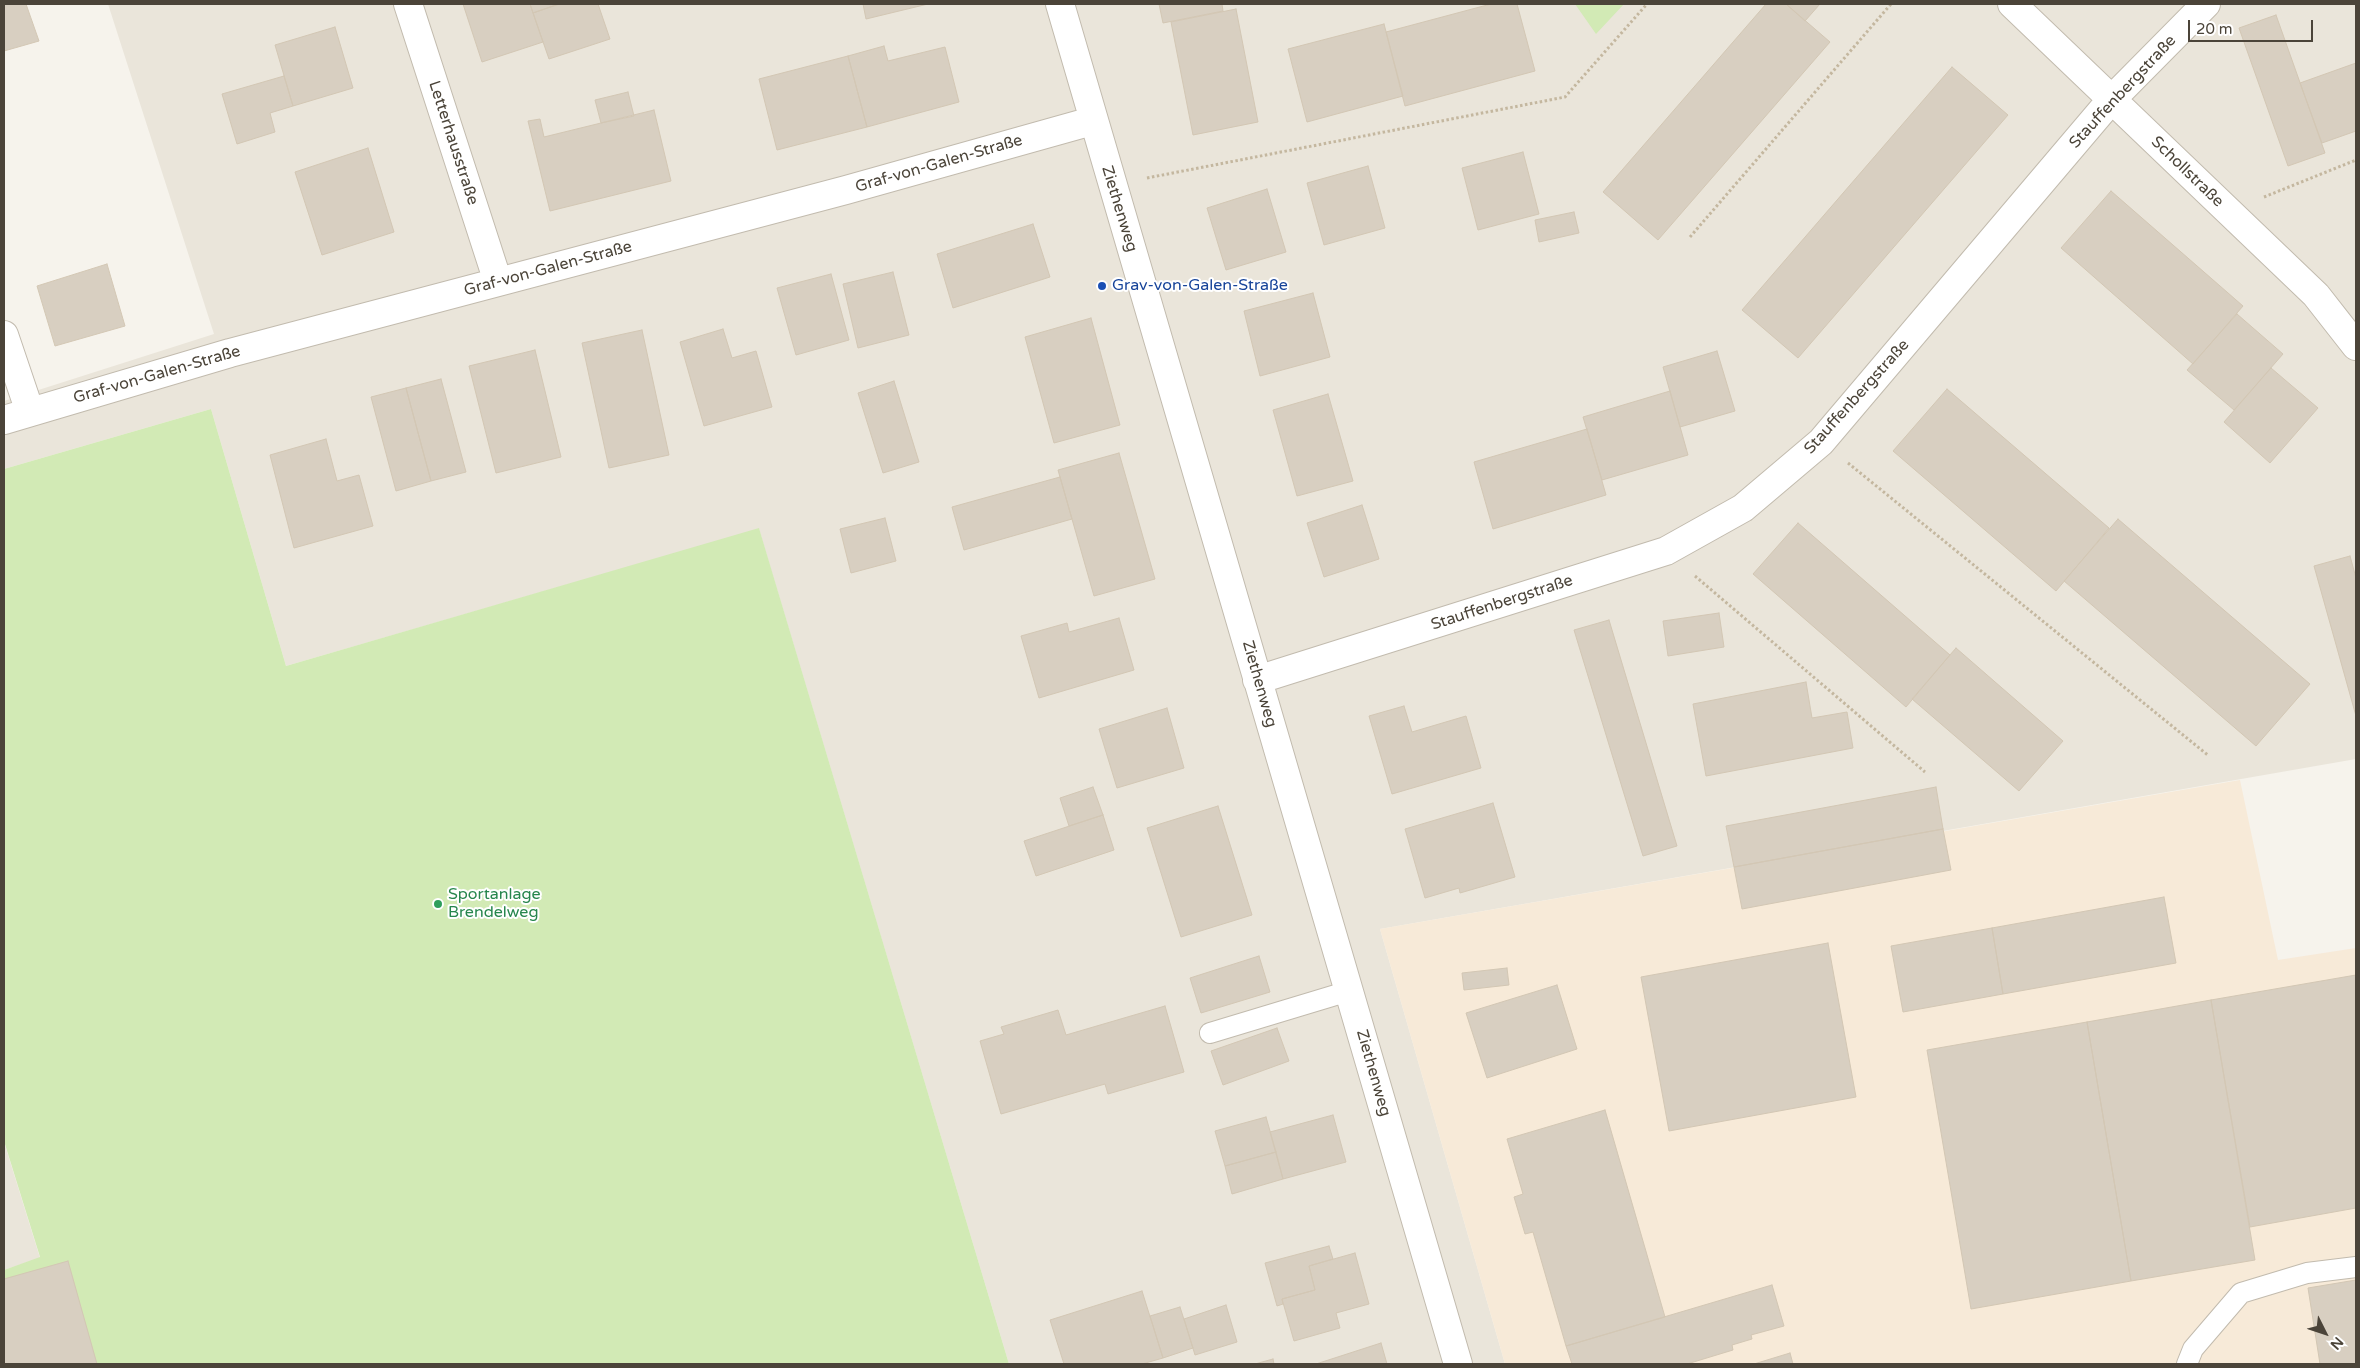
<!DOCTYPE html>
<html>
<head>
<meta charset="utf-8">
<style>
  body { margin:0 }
  #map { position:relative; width:2360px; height:1368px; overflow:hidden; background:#f6f3ec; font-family:"Varela Round",sans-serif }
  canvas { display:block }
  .frame { position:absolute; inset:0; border:5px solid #4b4439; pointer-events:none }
  .north { position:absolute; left:2300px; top:1308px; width:50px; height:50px; -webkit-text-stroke:4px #fff; paint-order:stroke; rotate:131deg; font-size:14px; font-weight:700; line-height:20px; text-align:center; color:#4b4439 }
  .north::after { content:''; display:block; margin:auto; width:18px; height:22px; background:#4b4439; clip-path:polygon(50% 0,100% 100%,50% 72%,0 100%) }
  .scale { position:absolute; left:2188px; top:20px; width:125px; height:22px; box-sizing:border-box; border:2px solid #4b4439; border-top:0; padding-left:6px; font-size:15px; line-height:18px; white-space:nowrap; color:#4b4439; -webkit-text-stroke:4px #fff; paint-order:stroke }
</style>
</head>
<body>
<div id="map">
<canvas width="2360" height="1368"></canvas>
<div class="frame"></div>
<div class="north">N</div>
<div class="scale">20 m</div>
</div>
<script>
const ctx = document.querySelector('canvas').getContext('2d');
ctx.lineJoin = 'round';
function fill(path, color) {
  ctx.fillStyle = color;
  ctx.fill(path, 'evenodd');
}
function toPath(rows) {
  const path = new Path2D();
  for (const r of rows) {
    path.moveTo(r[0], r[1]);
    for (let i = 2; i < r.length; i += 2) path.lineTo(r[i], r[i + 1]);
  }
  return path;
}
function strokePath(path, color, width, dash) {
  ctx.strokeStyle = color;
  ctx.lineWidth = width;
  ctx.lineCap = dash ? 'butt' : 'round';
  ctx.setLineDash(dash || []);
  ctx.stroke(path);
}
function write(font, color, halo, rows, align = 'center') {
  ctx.font = font + ' "Varela Round",sans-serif';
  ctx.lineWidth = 4;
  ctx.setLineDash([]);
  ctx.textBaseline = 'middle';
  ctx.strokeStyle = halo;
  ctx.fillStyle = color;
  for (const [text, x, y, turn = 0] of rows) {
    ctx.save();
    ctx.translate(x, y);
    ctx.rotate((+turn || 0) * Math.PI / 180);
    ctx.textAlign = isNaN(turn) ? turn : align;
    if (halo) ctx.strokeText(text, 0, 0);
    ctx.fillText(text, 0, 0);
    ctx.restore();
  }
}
fill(toPath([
  [108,4,2356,4,2356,759,1380,929,1505,1364,1009,1364,759,529,286,666,211,409,4,469,4,401,214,334],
  [4,1142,40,1258,4,1270]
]), '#eae5da');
fill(toPath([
  [2240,780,2278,960,2356,948,2356,1364,1505,1364,1380,929]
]), '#f7ead8');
fill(toPath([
  [1575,4,1624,4,1596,34],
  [211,409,286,666,759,528,1009,1364,4,1364,4,1270,40,1257,4,1141,4,469]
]), '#d2eab5');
const building = toPath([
  [4,4,26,4,39,41,4,51,4,4],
  [463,4,530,4,543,42,482,62,463,4],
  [530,4,559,4,533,13,530,4],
  [559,4,598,4,610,39,549,59,533,13,559,4],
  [863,4,928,4,866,19,863,4],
  [1159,4,1222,4,1223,11,1163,23,1159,4],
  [1491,4,1517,4,1535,71,1405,106,1386,32,1491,4],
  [1766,4,1786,4,1830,42,1658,240,1603,192,1766,4],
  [1786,4,1820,4,1805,21,1786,4],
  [1236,9,1258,122,1193,135,1171,22,1236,9],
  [2276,15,2325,153,2288,166,2239,28,2276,15],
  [1384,24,1403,96,1307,122,1288,49,1384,24],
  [335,27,353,88,293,106,275,45,335,27],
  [884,46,888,61,945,47,959,102,867,127,848,56,884,46],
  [848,56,867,127,777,150,759,79,848,56],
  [2356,63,2356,131,2322,143,2300,83,2356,63],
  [1952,67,2008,115,1798,358,1742,310,1952,67],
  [284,76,293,106,270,113,275,132,237,144,222,94,284,76],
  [628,92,634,116,601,123,595,100,628,92],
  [654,110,671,181,550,211,528,121,540,119,544,137,654,110],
  [368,148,394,232,322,255,295,172,368,148],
  [1523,152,1539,214,1478,230,1462,168,1523,152],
  [1368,166,1385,228,1324,245,1307,183,1368,166],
  [1267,189,1286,252,1226,270,1207,208,1267,189],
  [2111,191,2243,306,2193,364,2061,248,2111,191],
  [1574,212,1579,233,1539,242,1535,220,1574,212],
  [1033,224,1050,277,953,308,937,254,1033,224],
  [107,264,125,326,55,346,37,286,107,264],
  [893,272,909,335,858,348,843,284,893,272],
  [831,274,849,340,796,355,777,288,831,274],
  [1313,293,1330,357,1260,376,1244,311,1313,293],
  [2237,314,2283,354,2234,410,2187,370,2237,314],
  [1091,318,1120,425,1054,443,1025,337,1091,318],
  [723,329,732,358,756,351,772,407,704,426,680,342,723,329],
  [642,330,669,455,609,468,582,343,642,330],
  [535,350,561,457,496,473,469,366,535,350],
  [1717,351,1735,411,1680,427,1663,367,1717,351],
  [2271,368,2318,408,2270,463,2224,422,2271,368],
  [441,379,466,472,431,481,406,388,441,379],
  [894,381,919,462,883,473,858,393,894,381],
  [406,388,431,481,396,491,371,397,406,388],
  [1947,389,2109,528,2056,591,1893,451,1947,389],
  [1670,391,1688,455,1602,480,1583,417,1670,391],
  [1328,394,1353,481,1297,496,1273,410,1328,394],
  [1587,429,1606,495,1493,529,1474,462,1587,429],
  [326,439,337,481,359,475,373,526,294,548,270,455,326,439],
  [1119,453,1155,579,1094,596,1058,470,1119,453],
  [1060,477,1072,519,964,550,952,507,1060,477],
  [1362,505,1379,559,1324,577,1307,523,1362,505],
  [885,518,896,561,851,573,840,529,885,518],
  [2118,519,2310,684,2256,746,2064,581,2118,519],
  [1798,523,1950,655,1906,707,1753,574,1798,523],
  [2350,556,2356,578,2356,716,2314,566,2350,556],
  [1719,613,1724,647,1668,656,1663,621,1719,613],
  [1119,618,1134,670,1039,698,1021,636,1067,623,1069,632,1119,618],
  [1609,620,1677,846,1643,856,1574,630,1609,620],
  [1956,648,2063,741,2019,791,1912,699,1956,648],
  [1806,682,1812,718,1847,712,1853,748,1706,776,1693,704,1806,682],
  [1404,706,1412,732,1466,716,1481,768,1392,794,1369,716,1404,706],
  [1167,708,1184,768,1117,788,1099,729,1167,708],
  [1093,787,1103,815,1069,826,1060,798,1093,787],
  [1936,787,1943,829,1734,867,1726,826,1936,787],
  [1493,803,1515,877,1460,893,1459,888,1425,898,1405,829,1493,803],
  [1218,806,1252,915,1181,937,1147,828,1218,806],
  [1103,815,1114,850,1036,876,1024,841,1103,815],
  [1943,829,1951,870,1742,909,1734,867,1943,829],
  [2164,897,2176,963,2003,994,1992,928,2164,897],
  [1992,928,2003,994,1903,1012,1891,946,1992,928],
  [1828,943,1856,1097,1669,1131,1641,977,1828,943],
  [1259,956,1270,992,1201,1013,1190,978,1259,956],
  [1507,968,1509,985,1464,990,1462,973,1507,968],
  [2356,975,2356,1208,2250,1227,2211,1000,2356,975],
  [1557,985,1577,1049,1487,1078,1466,1013,1557,985],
  [2211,1000,2255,1260,2131,1281,2087,1022,2211,1000],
  [1165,1006,1184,1072,1108,1094,1105,1084,1001,1114,980,1041,1004,1034,1001,1027,1058,1010,1066,1035,1165,1006],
  [2087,1022,2131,1281,1971,1309,1927,1050,2087,1022],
  [1277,1028,1289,1061,1223,1085,1211,1051,1277,1028],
  [1605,1110,1665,1317,1566,1346,1533,1232,1525,1234,1514,1197,1523,1194,1507,1139,1605,1110],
  [1333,1115,1346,1162,1283,1179,1270,1132,1333,1115],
  [1266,1117,1276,1152,1225,1166,1215,1131,1266,1117],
  [1276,1152,1283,1179,1232,1194,1225,1166,1276,1152],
  [1329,1246,1333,1259,1309,1266,1315,1290,1282,1299,1283,1304,1277,1306,1265,1263,1329,1246],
  [1355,1253,1369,1304,1336,1313,1340,1328,1294,1341,1282,1299,1315,1290,1309,1266,1355,1253],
  [68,1261,97,1364,4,1364,4,1279,68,1261],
  [2356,1280,2356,1364,2320,1364,2308,1288,2356,1280],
  [1772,1285,1784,1326,1751,1335,1752,1339,1732,1345,1733,1350,1687,1364,1572,1364,1566,1346,1772,1285],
  [1142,1291,1163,1358,1142,1364,1064,1364,1050,1320,1142,1291],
  [1226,1305,1237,1342,1195,1355,1184,1319,1226,1305],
  [1180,1307,1193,1348,1163,1358,1150,1316,1180,1307],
  [1381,1343,1387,1364,1316,1364,1381,1343],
  [1790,1353,1793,1364,1754,1364,1790,1353],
  [1273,1359,1274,1364,1255,1364,1273,1359]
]);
fill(building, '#d8cfc1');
strokePath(building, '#d3c7b4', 1);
const service = toPath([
  [1210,1033,1349,991],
  [2187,1364,2193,1349,2241,1293,2307,1273,2356,1267]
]);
const minor = toPath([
  [408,4,498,282],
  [1060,4,1458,1364],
  [2012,4,2316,295,2356,346],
  [4,335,30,412],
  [4,420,230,353,846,190,1092,121],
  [1257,680,1666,551,1743,508,1821,442,2111,100,2206,4]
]);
strokePath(service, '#c2bbae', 22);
strokePath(minor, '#c2bbae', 30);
strokePath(toPath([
  [1147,178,1565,97,1647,4],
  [2264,197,2356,160],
  [1690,237,1891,4],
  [1848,463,2209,756],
  [1695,576,1925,772]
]), '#c4b79f', 3, [2.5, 2.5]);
strokePath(service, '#fff', 20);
strokePath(minor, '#fff', 28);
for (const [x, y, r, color] of [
  [1102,286,5,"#1a4fb4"],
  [438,904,5,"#2e9e5b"]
]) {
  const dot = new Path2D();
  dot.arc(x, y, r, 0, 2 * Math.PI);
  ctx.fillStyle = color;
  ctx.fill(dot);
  strokePath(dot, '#fff', 2);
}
write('16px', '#4b4439', '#fff', [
  ["Stauffenbergstraße",2123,92,-47],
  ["Letterhausstraße",453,143,72],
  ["Graf-von-Galen-Straße",939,164,-16],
  ["Schollstraße",2187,172,44],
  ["Ziethenweg",1119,209,73],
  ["Graf-von-Galen-Straße",548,269,-15],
  ["Graf-von-Galen-Straße",157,375,-16],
  ["Stauffenbergstraße",1857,397,-48],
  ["Stauffenbergstraße",1502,603,-18],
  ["Ziethenweg",1259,684,74],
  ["Ziethenweg",1373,1073,74]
]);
write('16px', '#164399', '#fff', [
  ["Grav-von-Galen-Straße",1112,286]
], 'left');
write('16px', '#27864d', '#fff', [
  ["Sportanlage",448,895],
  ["Brendelweg",448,913]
], 'left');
</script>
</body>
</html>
